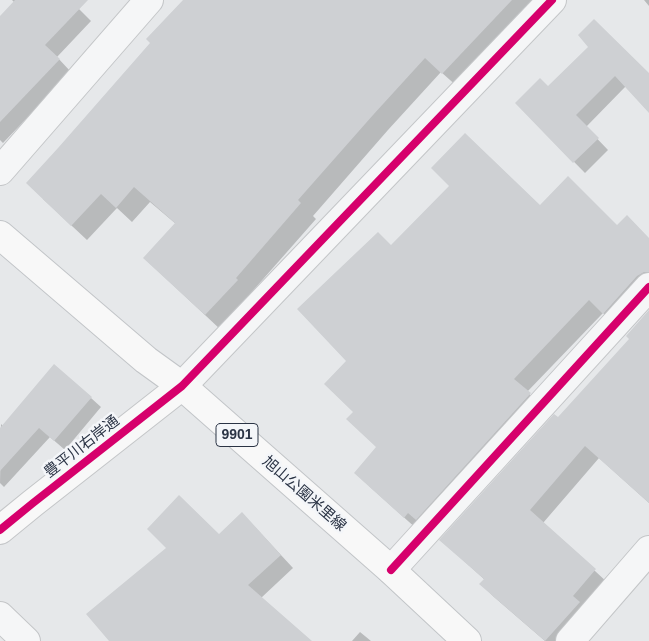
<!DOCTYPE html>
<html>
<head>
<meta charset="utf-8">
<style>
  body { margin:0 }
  canvas { display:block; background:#e6e8ea }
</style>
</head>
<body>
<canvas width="649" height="641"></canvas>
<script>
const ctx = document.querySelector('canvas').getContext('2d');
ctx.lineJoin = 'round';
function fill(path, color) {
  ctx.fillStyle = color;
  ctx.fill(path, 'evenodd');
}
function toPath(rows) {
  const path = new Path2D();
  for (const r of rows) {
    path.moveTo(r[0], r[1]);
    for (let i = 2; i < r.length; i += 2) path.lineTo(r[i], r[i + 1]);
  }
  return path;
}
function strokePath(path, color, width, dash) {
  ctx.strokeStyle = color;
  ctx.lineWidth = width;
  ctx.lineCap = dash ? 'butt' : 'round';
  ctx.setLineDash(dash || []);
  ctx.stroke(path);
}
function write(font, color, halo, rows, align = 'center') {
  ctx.font = font + ' Helvetica,"Noto Sans JP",sans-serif';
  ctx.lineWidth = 5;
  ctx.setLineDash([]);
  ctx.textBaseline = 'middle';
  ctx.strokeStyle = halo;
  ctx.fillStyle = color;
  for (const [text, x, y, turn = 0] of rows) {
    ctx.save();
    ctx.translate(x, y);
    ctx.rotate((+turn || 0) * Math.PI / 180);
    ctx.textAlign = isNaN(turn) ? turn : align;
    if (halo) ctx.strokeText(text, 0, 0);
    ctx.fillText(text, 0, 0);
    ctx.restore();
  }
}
fill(toPath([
  [12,0,75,0,73,3,91,21,57,57,71,72,3,143,0,140,0,18,15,3],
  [185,0,543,0,459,88,441,72,388,130,313,216,316,219,250,294,252,296,221,330,144,258,176,224,150,202,132,222,117,208,87,240,43,199,152,43],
  [644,0,649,0,649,6],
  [590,47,649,75,649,111,626,86,586,127,608,150,585,173,516,103,548,88],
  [540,207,617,226,649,240,649,291,617,326,603,313,527,392,543,407,418,530,369,486,378,447,347,361,391,246],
  [649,312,649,503,599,458,543,523,608,583,570,641,545,641,494,597,481,584,485,580,441,540,558,419,631,339],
  [91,398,101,407,65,450,50,437,4,487,0,483,1,424,3,426],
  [255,527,293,568,261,598,310,641,110,641,219,535],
  [360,632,371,641,352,641]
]), '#0003');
fill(toPath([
  [15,0,88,0,45,45,60,59,0,122,0,16],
  [183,0,512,0,442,74,425,58,373,115,298,200,301,203,236,278,238,280,205,315,143,258,175,223,134,187,116,208,101,194,71,226,26,183,58,148,150,43,146,39],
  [594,19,649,73,649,113,615,76,576,115,599,138,573,163,515,103,540,78,548,86,588,47,578,35],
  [465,133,540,205,568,176,617,225,627,215,649,238,649,272,644,272,637,276,603,314,589,300,514,379,531,393,416,520,408,513,404,518,354,473,376,447,346,419,353,412,324,384,346,361,297,309,378,232,391,245,449,186,431,168],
  [649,310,649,503,585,446,530,510,596,569,573,596,580,602,545,641,479,584,484,579,439,540,554,414,558,417,629,339,626,336],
  [54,364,92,397,54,441,39,428,0,471,0,428],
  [179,495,219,534,242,512,281,555,248,585,312,641,109,641,86,614,166,548,147,529]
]), '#ced0d3');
const street = toPath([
  [0,171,149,0],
  [182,386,552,0],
  [391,570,649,287],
  [0,616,26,641],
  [570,641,649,550]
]);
const secondary = toPath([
  [0,530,33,503,182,386]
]);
const primary = toPath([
  [0,235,146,360,182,386,391,570,467,641]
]);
strokePath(street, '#c4c6c8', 30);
strokePath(secondary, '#c4c6c8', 30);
strokePath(primary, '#c2c5c8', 30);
strokePath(street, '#f5f6f7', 28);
strokePath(secondary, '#f8f8f8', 28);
strokePath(primary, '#f8f8f8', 28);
strokePath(toPath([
  [0,530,33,503,182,386,552,0],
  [391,570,649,287]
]), '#d6006c', 8);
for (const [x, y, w] of [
  [237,435,42]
]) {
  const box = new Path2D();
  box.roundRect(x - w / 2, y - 11.5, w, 23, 4);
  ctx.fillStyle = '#f4f6f9';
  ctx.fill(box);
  strokePath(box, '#2b3445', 1);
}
write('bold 14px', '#2b3445', null, [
  ["9901",237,435]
]);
write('15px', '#2b3445', '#f4f6f9', [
  ["豊平川右岸通",82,447,-38],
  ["旭山公園米里線",304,494,41]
]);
</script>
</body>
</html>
